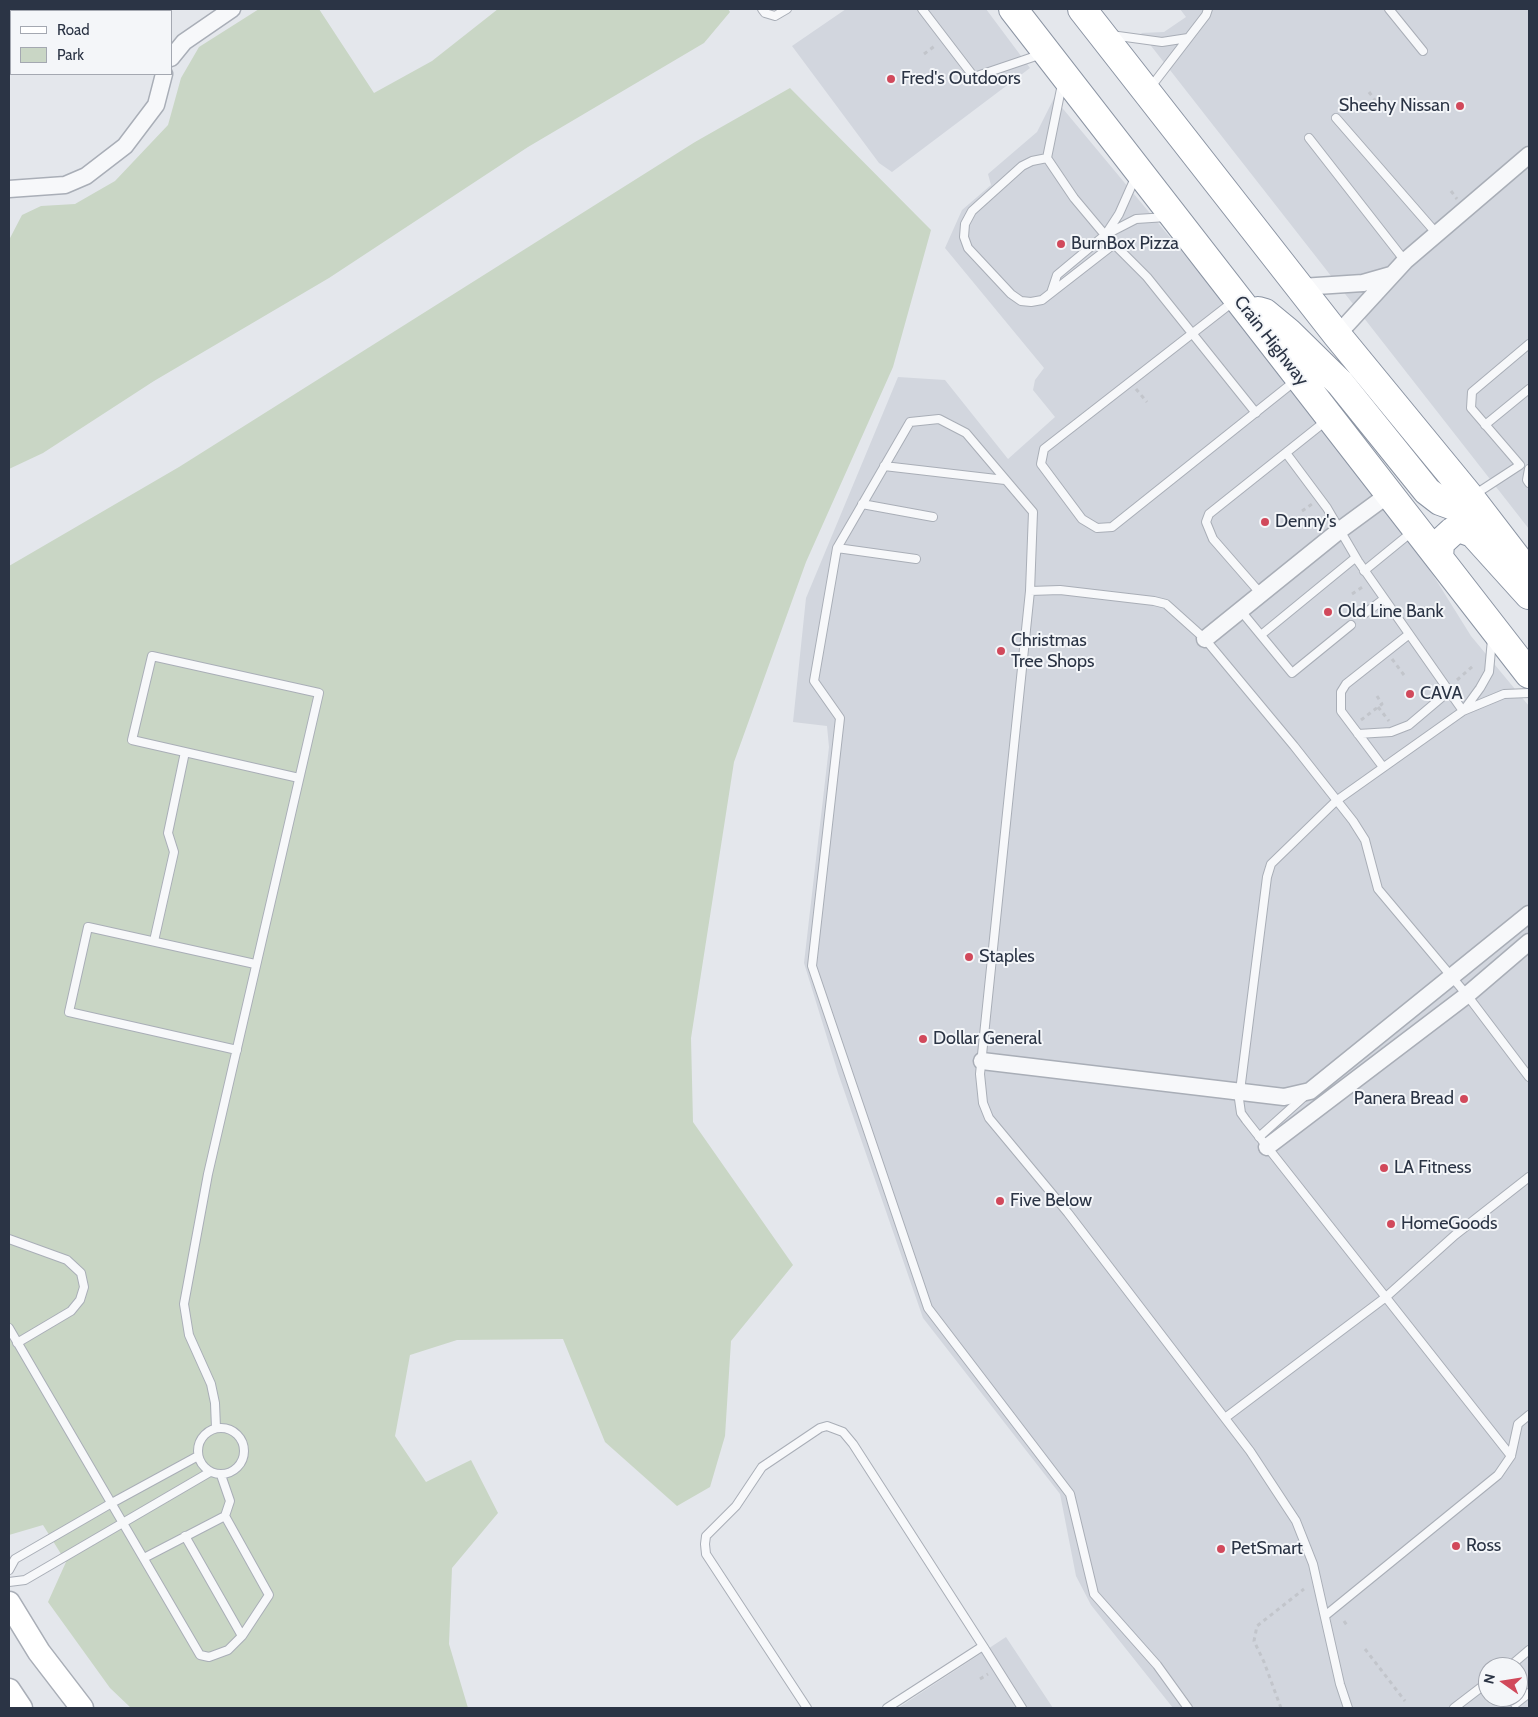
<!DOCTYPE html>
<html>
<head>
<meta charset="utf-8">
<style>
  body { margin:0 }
  #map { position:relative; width:1538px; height:1717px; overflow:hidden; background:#e4e7ec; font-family:Cabin,sans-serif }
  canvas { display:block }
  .frame { position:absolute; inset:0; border:10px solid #2b3445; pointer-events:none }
  .legend { position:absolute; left:10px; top:10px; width:162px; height:65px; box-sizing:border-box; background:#f4f6f9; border:1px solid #a4a8b1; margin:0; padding:6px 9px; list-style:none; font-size:15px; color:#2b3445 }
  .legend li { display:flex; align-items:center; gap:10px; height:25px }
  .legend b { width:25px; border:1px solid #a4a8b1 }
  .north { position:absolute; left:1478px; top:1657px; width:50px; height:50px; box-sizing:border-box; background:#f4f6f9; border:1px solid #a4a8b1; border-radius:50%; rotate:283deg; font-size:14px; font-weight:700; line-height:20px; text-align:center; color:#2b3445 }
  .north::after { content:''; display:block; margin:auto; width:18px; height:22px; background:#d1495b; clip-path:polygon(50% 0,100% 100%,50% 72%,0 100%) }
</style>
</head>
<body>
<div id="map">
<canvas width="1538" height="1717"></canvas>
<div class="frame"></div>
<ul class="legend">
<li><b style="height:6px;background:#fff"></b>Road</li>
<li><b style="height:14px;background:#c9d6c5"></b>Park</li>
</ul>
<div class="north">N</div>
</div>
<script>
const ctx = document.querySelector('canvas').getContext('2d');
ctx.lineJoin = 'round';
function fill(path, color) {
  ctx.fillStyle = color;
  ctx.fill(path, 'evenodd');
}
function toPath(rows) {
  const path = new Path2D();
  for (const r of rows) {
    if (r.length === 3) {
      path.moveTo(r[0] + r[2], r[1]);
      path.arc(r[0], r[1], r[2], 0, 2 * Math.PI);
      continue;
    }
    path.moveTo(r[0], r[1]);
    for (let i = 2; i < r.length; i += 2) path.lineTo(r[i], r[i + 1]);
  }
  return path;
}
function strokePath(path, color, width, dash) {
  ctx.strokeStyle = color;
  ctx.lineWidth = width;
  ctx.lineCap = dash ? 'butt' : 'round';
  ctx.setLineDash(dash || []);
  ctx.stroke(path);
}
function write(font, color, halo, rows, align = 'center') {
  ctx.font = font + ' Cabin,sans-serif';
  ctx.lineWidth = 4;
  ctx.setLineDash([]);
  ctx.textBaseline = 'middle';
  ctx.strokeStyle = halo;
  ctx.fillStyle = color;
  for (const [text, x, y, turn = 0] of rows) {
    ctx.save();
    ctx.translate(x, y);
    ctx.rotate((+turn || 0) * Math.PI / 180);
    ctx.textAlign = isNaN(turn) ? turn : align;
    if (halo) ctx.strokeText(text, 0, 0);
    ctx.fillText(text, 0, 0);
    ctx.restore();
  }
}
fill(toPath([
  [846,9,986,9,1030,68,892,172,879,163,792,46],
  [1180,9,1529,9,1529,529,1141,33,1164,32,1186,17],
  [1054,98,1268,355,1358,476,1418,551,1471,636,1529,706,1529,1708,1173,1708,1091,1605,1076,1576,1060,1494,923,1318,838,1073,804,963,829,747,827,726,793,722,806,598,898,377,945,380,1008,459,1055,417,1033,390,1035,380,1044,368,945,248,962,210,991,185,988,174,1037,132],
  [1488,1667,1518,1667,1518,1697,1488,1697],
  [1006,1637,1053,1708,898,1708]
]), '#d2d6de');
fill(toPath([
  [259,9,319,9,374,93,432,61,498,9,728,9,730,12,704,43,528,147,329,278,154,381,43,453,9,469,9,240,22,215,41,206,75,204,115,181,168,125,181,78,199,47],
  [790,88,931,230,893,367,806,562,734,762,691,1038,693,1122,793,1265,731,1341,725,1436,710,1487,677,1506,605,1442,563,1339,457,1340,410,1355,395,1436,426,1482,471,1460,498,1513,452,1568,449,1644,468,1708,131,1708,110,1688,48,1602,66,1562,43,1525,9,1535,9,566,179,467,695,142]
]), '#c9d6c5');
const lane = toPath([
  [762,9,765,13,775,16,787,9],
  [922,9,974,77,1042,54],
  [1389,9,1423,51],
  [1111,35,1162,42,1188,38],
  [1062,84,1047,158,1074,198,1105,235,1147,277,1256,413],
  [1150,88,1206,15,1208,9],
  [1336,118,1437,234],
  [1309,138,1405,261],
  [1047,158,1032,161,1022,166,972,211,965,224,964,237,968,248,1011,294,1021,301,1031,302,1042,300,1114,244],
  [1106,234,1119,214,1135,178],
  [1051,293,1057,275,1105,235,1136,219,1167,217],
  [1234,301,1044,449,1041,464,1082,519,1097,528,1112,527,1295,381],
  [1485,425,1529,389],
  [1286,453,1327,508,1358,561,1463,711],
  [884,466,1005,480],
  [1529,469,1527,480,1529,483],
  [1474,495,1520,465,1471,408,1472,392,1529,344],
  [862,504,933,517],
  [837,548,916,559],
  [1364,571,1413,531],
  [1030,591,1033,512,966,433,939,419,910,422,837,548,814,681,840,718,812,966,928,1308,1070,1494,1094,1594,1157,1665,1188,1708],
  [1261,594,1213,539,1206,522,1209,514,1327,420],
  [1241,611,1292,673,1351,625],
  [1364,614,1384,599],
  [1261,635,1355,558],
  [1464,710,1480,688,1489,672,1492,639],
  [1358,734,1391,732,1409,725,1448,692],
  [1383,767,1341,711,1341,692,1346,684,1408,635],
  [154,941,174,852,168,833,185,752],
  [237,1050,69,1012,88,927,255,964],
  [1259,1137,1307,1094],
  [9,1239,67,1260,81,1273,84,1287,80,1300,71,1311,17,1343],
  [9,1328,200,1655,209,1657,228,1650,242,1636,269,1595,225,1516,144,1558],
  [1225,1418,1386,1297,1455,1235,1529,1177],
  [221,1451,23],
  [216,1428,215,1403,211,1384,189,1335,184,1304,208,1174,319,693,152,656,132,740,299,778],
  [1511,1456,1246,1120,1241,1113,1239,1099,1267,877,1271,864,1336,801,1463,711,1504,694,1529,693],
  [221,1475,230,1501,225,1516],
  [185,1536,242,1636],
  [9,1570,15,1559,110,1504,198,1456],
  [9,1582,25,1580,210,1472],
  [1326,1615,1498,1475,1511,1456,1518,1424,1529,1415],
  [983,1646,1022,1708],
  [1509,1667,1529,1650],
  [1509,1697,1515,1704,1529,1693],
  [807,1708,706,1554,705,1544,706,1536,736,1506,762,1467,820,1428,827,1426,843,1432,853,1444,983,1646,887,1708],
  [1348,1708,1340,1684,1313,1564,1296,1521,1250,1451,1068,1213,989,1118,983,1103,980,1074,1030,591,1060,590,1154,601,1166,604,1205,639,1294,746,1353,821,1365,840,1378,889,1467,995,1529,1077],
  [1454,1708,1488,1682]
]);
const street = toPath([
  [171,58,184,42,232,9],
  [9,189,65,185,86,176,125,146,156,105,164,74],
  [1301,287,1363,283,1391,275],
  [1337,335,1405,261,1529,155],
  [1205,639,1340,530,1389,494],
  [982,1061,1284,1097,1310,1091,1529,914],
  [1267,1147,1467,995,1529,942]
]);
const secondary = toPath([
  [9,1603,39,1652,82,1708],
  [9,1690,21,1708]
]);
const highway = toPath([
  [1013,9,1529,674],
  [1082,9,1337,335,1470,497,1529,574],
  [1258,311,1265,313,1288,332,1340,383,1427,491,1440,501,1451,505,1462,505,1470,497],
  [1439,558,1440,543,1452,532,1459,528,1473,533,1529,595]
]);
strokePath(lane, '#a9aeb7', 10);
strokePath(street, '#a9aeb7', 19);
strokePath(secondary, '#a9aeb7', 25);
strokePath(highway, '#8b94a3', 30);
strokePath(toPath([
  [924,54,936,45],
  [1369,92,1382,110],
  [1451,191,1457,199],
  [1136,389,1147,402],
  [1302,511,1312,504],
  [1352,594,1364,586],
  [1392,659,1404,675],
  [1457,680,1473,666],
  [1378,707,1389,721],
  [1361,720,1382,704,1377,696],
  [1344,1621,1348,1627],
  [1365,1649,1405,1701],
  [980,1679,988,1674],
  [1281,1708,1264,1662,1254,1641,1257,1626,1304,1589]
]), '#c2c5cb', 3, [4, 4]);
strokePath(lane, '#f7f8fa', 8);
strokePath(street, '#f7f8fa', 16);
strokePath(secondary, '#fff', 22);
strokePath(highway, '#fff', 28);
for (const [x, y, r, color] of [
  [891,79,5,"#d1495b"],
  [1460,106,5,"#d1495b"],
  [1061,244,5,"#d1495b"],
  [1265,522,5,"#d1495b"],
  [1328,612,5,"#d1495b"],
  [1001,651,5,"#d1495b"],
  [1410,694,5,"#d1495b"],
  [969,957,5,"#d1495b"],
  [923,1039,5,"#d1495b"],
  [1464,1099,5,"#d1495b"],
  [1384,1168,5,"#d1495b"],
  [1000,1201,5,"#d1495b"],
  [1391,1224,5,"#d1495b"],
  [1456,1546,5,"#d1495b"],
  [1221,1549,5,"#d1495b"]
]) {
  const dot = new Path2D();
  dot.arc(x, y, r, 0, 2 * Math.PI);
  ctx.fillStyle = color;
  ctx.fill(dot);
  strokePath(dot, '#f4f6f9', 2);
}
write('18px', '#2b3445', '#f4f6f9', [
  ["Fred's Outdoors",901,79],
  ["Sheehy Nissan",1450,106,"right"],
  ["BurnBox Pizza",1071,244],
  ["Denny's",1275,522],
  ["Old Line Bank",1338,612],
  ["Christmas",1011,641],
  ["Tree Shops",1011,662],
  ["CAVA",1420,694],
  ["Staples",979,957],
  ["Dollar General",933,1039],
  ["Panera Bread",1454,1099,"right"],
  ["LA Fitness",1394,1168],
  ["Five Below",1010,1201],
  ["HomeGoods",1401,1224],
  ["Ross",1466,1546],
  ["PetSmart",1231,1549]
], 'left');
write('18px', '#2b3445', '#f4f6f9', [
  ["Crain Highway",1271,341,52]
]);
</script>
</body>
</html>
